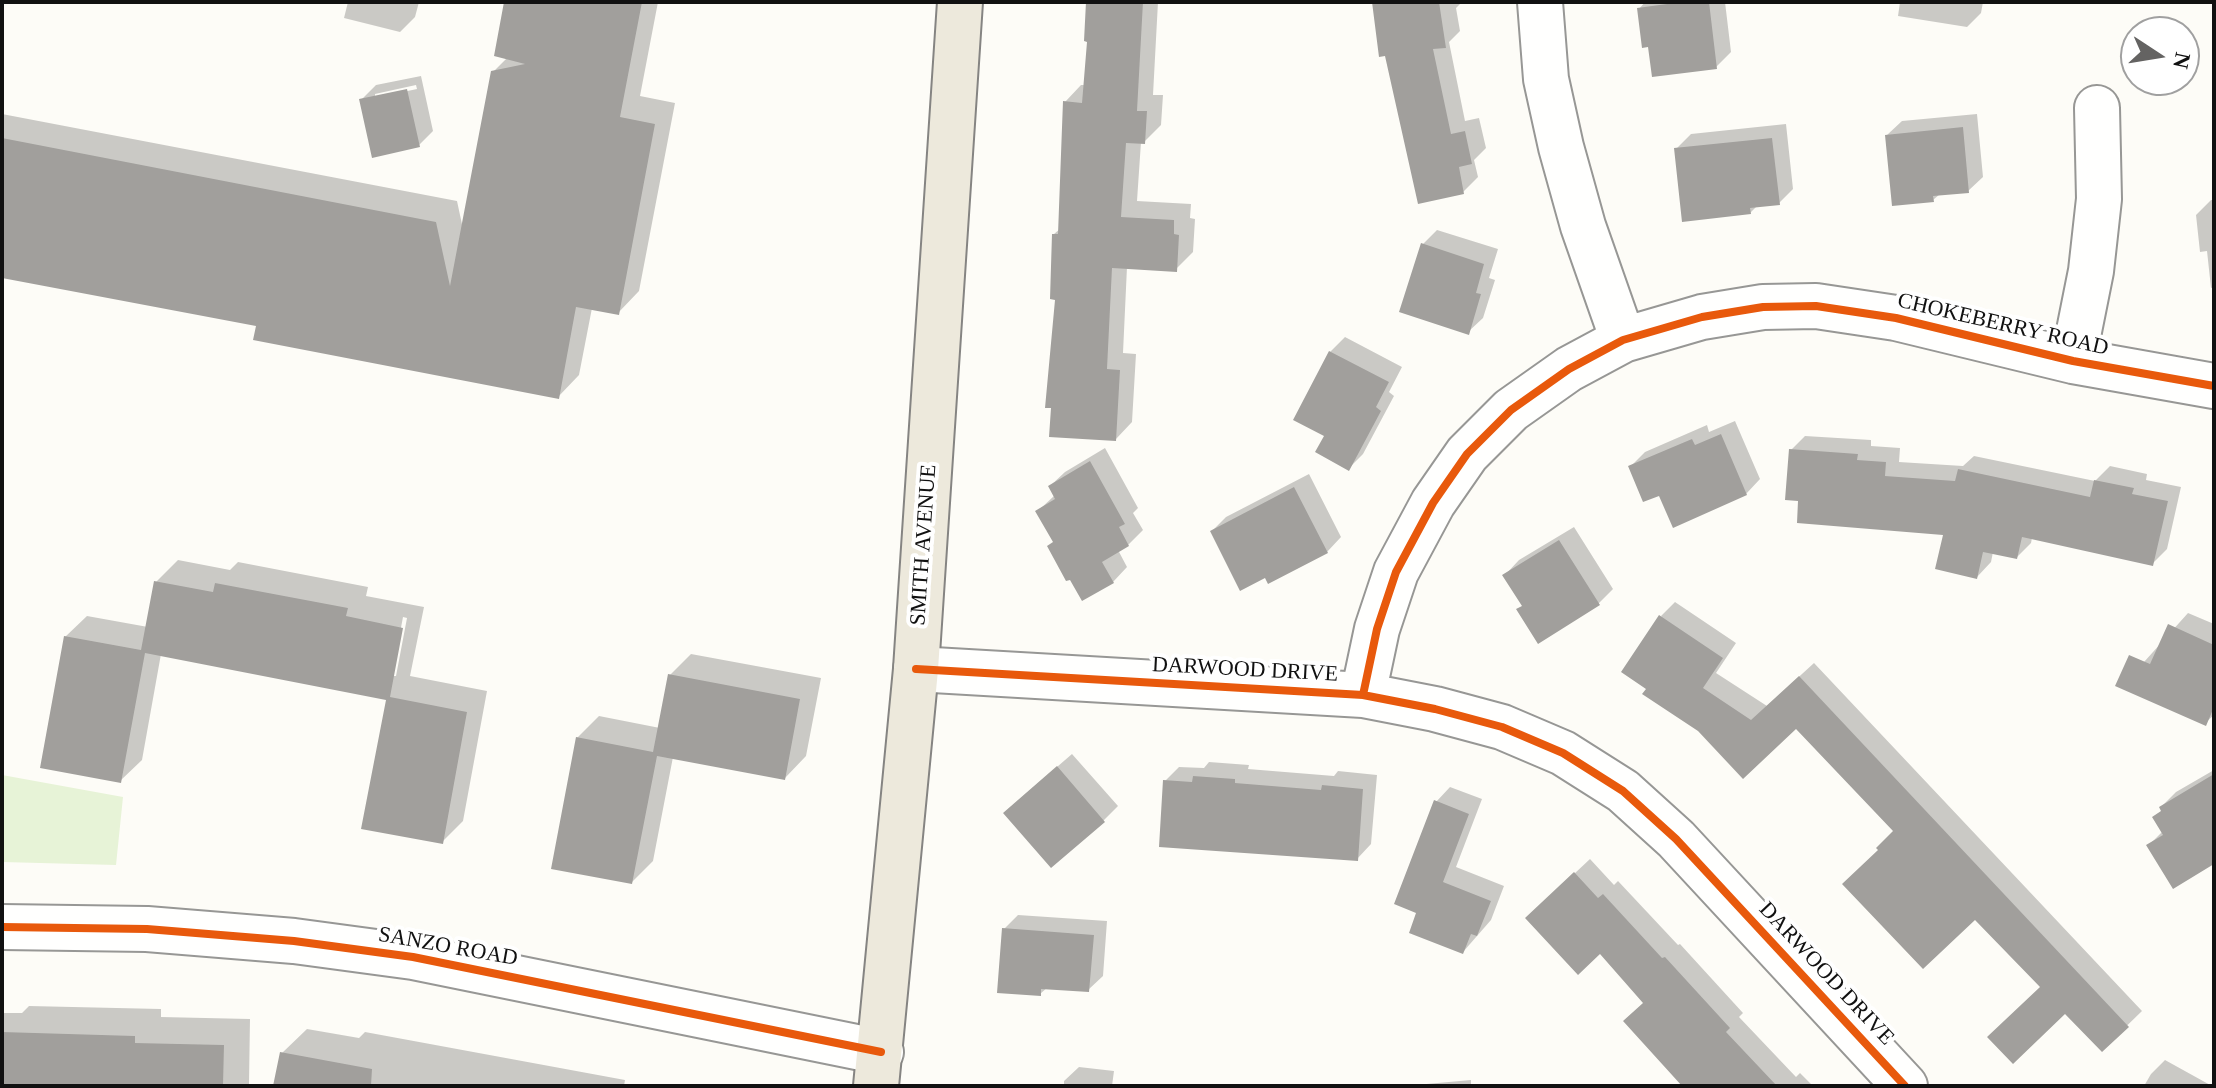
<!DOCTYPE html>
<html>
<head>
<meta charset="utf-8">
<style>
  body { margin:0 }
  #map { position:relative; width:2216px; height:1088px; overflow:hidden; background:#fdfcf7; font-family:Georgia,serif }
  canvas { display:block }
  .frame { position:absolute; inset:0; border:4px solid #111; pointer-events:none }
  .north { position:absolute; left:2120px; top:16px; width:80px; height:80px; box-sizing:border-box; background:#fff; border:2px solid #a0a0a0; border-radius:50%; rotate:102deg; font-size:22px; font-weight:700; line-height:32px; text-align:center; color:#111 }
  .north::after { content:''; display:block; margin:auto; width:28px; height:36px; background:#646362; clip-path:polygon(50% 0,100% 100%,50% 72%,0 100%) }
</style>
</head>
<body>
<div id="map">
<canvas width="2216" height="1088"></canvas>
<div class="frame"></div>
<div class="north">N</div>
</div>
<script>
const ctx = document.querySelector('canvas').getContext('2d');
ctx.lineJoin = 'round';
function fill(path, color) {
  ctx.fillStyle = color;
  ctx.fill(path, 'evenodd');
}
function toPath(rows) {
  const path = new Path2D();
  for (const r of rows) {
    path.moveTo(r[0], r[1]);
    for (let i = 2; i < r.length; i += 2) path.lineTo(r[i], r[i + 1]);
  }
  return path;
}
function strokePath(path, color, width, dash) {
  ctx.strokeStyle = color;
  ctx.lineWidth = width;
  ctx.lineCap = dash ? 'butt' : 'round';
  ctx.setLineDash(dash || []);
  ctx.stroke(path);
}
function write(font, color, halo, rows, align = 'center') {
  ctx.font = font + ' Georgia,serif';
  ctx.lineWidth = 8;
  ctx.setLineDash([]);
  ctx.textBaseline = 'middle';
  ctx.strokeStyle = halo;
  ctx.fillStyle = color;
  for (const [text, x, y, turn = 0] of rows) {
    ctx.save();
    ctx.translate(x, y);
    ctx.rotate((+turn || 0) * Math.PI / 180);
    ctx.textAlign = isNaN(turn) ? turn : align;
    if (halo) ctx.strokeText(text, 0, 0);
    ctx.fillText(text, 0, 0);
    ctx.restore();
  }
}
fill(toPath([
  [2,775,123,797,116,865,2,862]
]), '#e7f3d7');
fill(toPath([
  [348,2,419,2,415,17,400,32,344,18],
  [506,2,658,2,640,96,675,103,639,291,618,313,592,308,579,375,558,397,259,325,2,276,2,114,457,201,463,229,493,72,507,58],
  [1086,2,1158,2,1153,95,1163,95,1161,125,1144,142,1141,142,1137,201,1191,204,1190,218,1195,219,1193,252,1176,269,1127,267,1123,353,1136,354,1132,422,1116,439,1057,298,1054,234,1061,228,1065,102,1081,85,1086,85,1089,40],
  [1374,2,1462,2,1456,8,1460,31,1449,42,1465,121,1479,118,1486,148,1474,160,1478,177,1463,192],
  [1645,2,1725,2,1731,52,1716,67,1650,45,1639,9],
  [1900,2,1983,2,1981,13,1967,27,1898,16],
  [421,76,433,131,419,145,361,100,376,85],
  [416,85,417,89,375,98,375,94],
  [1977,114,1983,177,1968,191,1940,194,1933,200,1887,135,1902,121],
  [1786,124,1793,189,1779,203,1757,206,1750,213,1676,149,1691,134],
  [2211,200,2214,200,2214,287,2211,288,2207,251,2200,252,2196,215],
  [1437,230,1498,249,1489,278,1495,280,1483,318,1468,332,1423,244],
  [1345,337,1402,367,1389,392,1394,396,1363,454,1349,468,1327,435,1330,352],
  [1735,421,1760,479,1746,494,1660,493,1630,467,1645,452,1707,425,1709,432],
  [1805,436,1871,440,1871,446,1900,448,1899,462,1963,466,1974,456,2095,481,2110,466,2147,474,2146,480,2181,487,2167,549,2152,564,2032,538,2031,543,2017,557,1993,552,1991,562,1977,577,1945,533,1801,499,1791,450],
  [1105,448,1138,508,1133,513,1143,530,1128,545,1118,550,1127,567,1113,582,1054,542,1038,511,1055,495,1050,486,1065,472],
  [1309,474,1341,537,1327,552,1265,576,1212,531,1226,517],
  [1574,527,1613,589,1598,604,1524,604,1505,575,1519,560],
  [178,560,230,570,238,562,368,587,366,596,424,607,410,676,487,691,463,821,442,842,388,698,161,654,142,760,120,781,65,637,87,616,148,627,156,582],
  [403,617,407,618,396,676,392,676],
  [1675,602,1736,643,1716,673,1767,706,1814,663,2142,1011,2102,1050,1975,917,1881,849,1896,831,1796,726,1744,776,1661,616],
  [2188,613,2214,624,2214,715,2205,723,2144,662],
  [691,654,821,678,806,756,785,778,673,757,653,861,632,882,577,738,599,716,660,728,670,675],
  [1072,754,1118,806,1103,821,1021,798],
  [1209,762,1249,765,1248,769,1334,776,1338,771,1377,775,1371,844,1357,859,1165,781,1179,767,1204,768],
  [2214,770,2214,862,2149,845,2163,831,2161,807,2176,792],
  [1450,787,1482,799,1456,867,1504,886,1491,920,1463,952,1419,912,1436,802],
  [1590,859,1614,885,1618,881,1678,945,1680,944,1743,1013,1739,1017,1796,1077,1800,1073,1813,1086,1687,1086,1645,1002,1600,952,1542,904],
  [1018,915,1107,921,1103,976,1088,990,1048,987,1040,994,1004,929],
  [29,1006,161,1009,161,1017,250,1019,249,1084,2,1086,2,1013,22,1013],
  [307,1029,359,1038,365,1032,625,1080,624,1086,276,1086,282,1053],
  [2165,1060,2212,1086,2144,1086,2151,1074],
  [1079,1067,1114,1071,1112,1086,1064,1086,1064,1081],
  [1471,1080,1471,1086,1404,1086]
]), '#0003');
fill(toPath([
  [504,2,642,2,620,117,655,124,619,315,576,307,559,399,253,340,256,326,2,278,2,138,436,222,450,286,491,71,525,64,494,56],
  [1086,2,1143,2,1137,111,1147,111,1145,144,1126,143,1121,217,1174,220,1174,234,1179,235,1177,272,1112,268,1107,369,1120,370,1116,441,1049,437,1051,408,1045,408,1055,300,1050,299,1052,234,1058,234,1063,101,1082,103,1087,42,1084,41],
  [1372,2,1439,2,1446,48,1433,49,1451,134,1465,131,1472,164,1459,167,1464,194,1418,204,1385,56,1379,57],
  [1682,2,1709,2,1717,69,1652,77,1648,47,1642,48,1637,8],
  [407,89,420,147,372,158,359,99],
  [1963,127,1969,193,1933,196,1934,202,1892,206,1885,135],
  [1772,138,1780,205,1750,208,1751,214,1682,222,1674,148],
  [1421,243,1484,264,1476,293,1481,294,1469,335,1399,312],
  [1329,351,1389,382,1376,407,1381,411,1349,471,1315,452,1324,436,1293,420],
  [1721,434,1747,495,1673,528,1659,496,1643,502,1628,466,1692,439,1695,445],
  [1789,449,1858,454,1857,460,1886,462,1885,476,1955,481,1958,469,2090,497,2094,480,2134,488,2132,494,2168,501,2153,566,2022,537,2017,559,1983,552,1977,579,1935,569,1943,535,1797,523,1798,501,1785,500],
  [1090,461,1125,524,1119,527,1129,546,1102,562,1114,583,1082,601,1070,580,1066,581,1047,546,1053,542,1035,511,1055,499,1048,486],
  [1294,487,1328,553,1268,584,1265,578,1240,591,1210,531],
  [1559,540,1600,605,1538,644,1516,609,1522,606,1502,575],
  [154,581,213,592,215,583,348,608,346,616,403,628,390,697,467,712,443,844,361,829,386,700,145,653,121,783,40,768,64,636,141,650],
  [1659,615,1723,658,1703,688,1751,720,1799,676,2129,1027,2102,1052,2065,1014,2013,1064,1987,1037,2040,987,1975,920,1923,969,1842,884,1878,850,1876,848,1893,831,1796,729,1743,779,1698,731,1642,694,1646,689,1621,672],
  [2168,624,2214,645,2214,707,2206,726,2115,686,2129,655,2150,664],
  [668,674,800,699,785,780,657,756,632,884,551,869,576,737,653,752],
  [1057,766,1105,822,1051,868,1003,813],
  [2214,774,2214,864,2173,889,2146,845,2163,835,2152,817,2161,811,2159,807],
  [1193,776,1235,779,1235,783,1321,790,1322,785,1363,789,1358,861,1159,847,1163,780,1192,782],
  [1434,800,1469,814,1443,882,1491,901,1477,936,1471,934,1463,954,1409,933,1416,913,1394,904],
  [1574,872,1598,898,1603,894,1662,958,1665,957,1730,1028,1726,1032,1777,1086,1682,1086,1623,1021,1643,1003,1600,954,1578,975,1525,918],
  [1002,928,1094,935,1089,992,1041,989,1041,996,997,993],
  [2,1032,135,1036,135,1043,224,1045,223,1086,2,1086],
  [280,1052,372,1069,371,1086,273,1086]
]), '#a19f9c');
const minor = toPath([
  [1540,2,1546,79,1561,147,1583,226,1623,340],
  [2073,361,2091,271,2099,199,2097,108],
  [916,669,1363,695,1435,709,1502,727,1563,753,1623,791,1676,839,1905,1086],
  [1363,695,1377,629,1396,572,1433,503,1467,454,1511,410,1569,369,1623,340,1702,317,1763,307,1816,306,1896,318,2073,361,2214,386],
  [2,927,147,929,294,941,413,957,881,1052]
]);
const major = toPath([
  [876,1086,916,669,960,2]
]);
strokePath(minor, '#979795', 48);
strokePath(major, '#858482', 48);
strokePath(minor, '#fffffe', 44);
strokePath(major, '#ede9dc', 44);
strokePath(toPath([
  [916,669,1363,695,1435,709,1502,727,1563,753,1623,791,1676,839,1905,1086],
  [1363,695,1377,629,1396,572,1433,503,1467,454,1511,410,1569,369,1623,340,1702,317,1763,307,1816,306,1896,318,2073,361,2214,386],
  [2,927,147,929,294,941,413,957,881,1052]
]), '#e8590c', 8);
write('22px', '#111', '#fff', [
  ["CHOKEBERRY ROAD",2003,325,13],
  ["SMITH AVENUE",924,545,-86],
  ["DARWOOD DRIVE",1245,670,3],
  ["SANZO ROAD",448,947,10],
  ["DARWOOD DRIVE",1826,974,47]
]);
</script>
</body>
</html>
